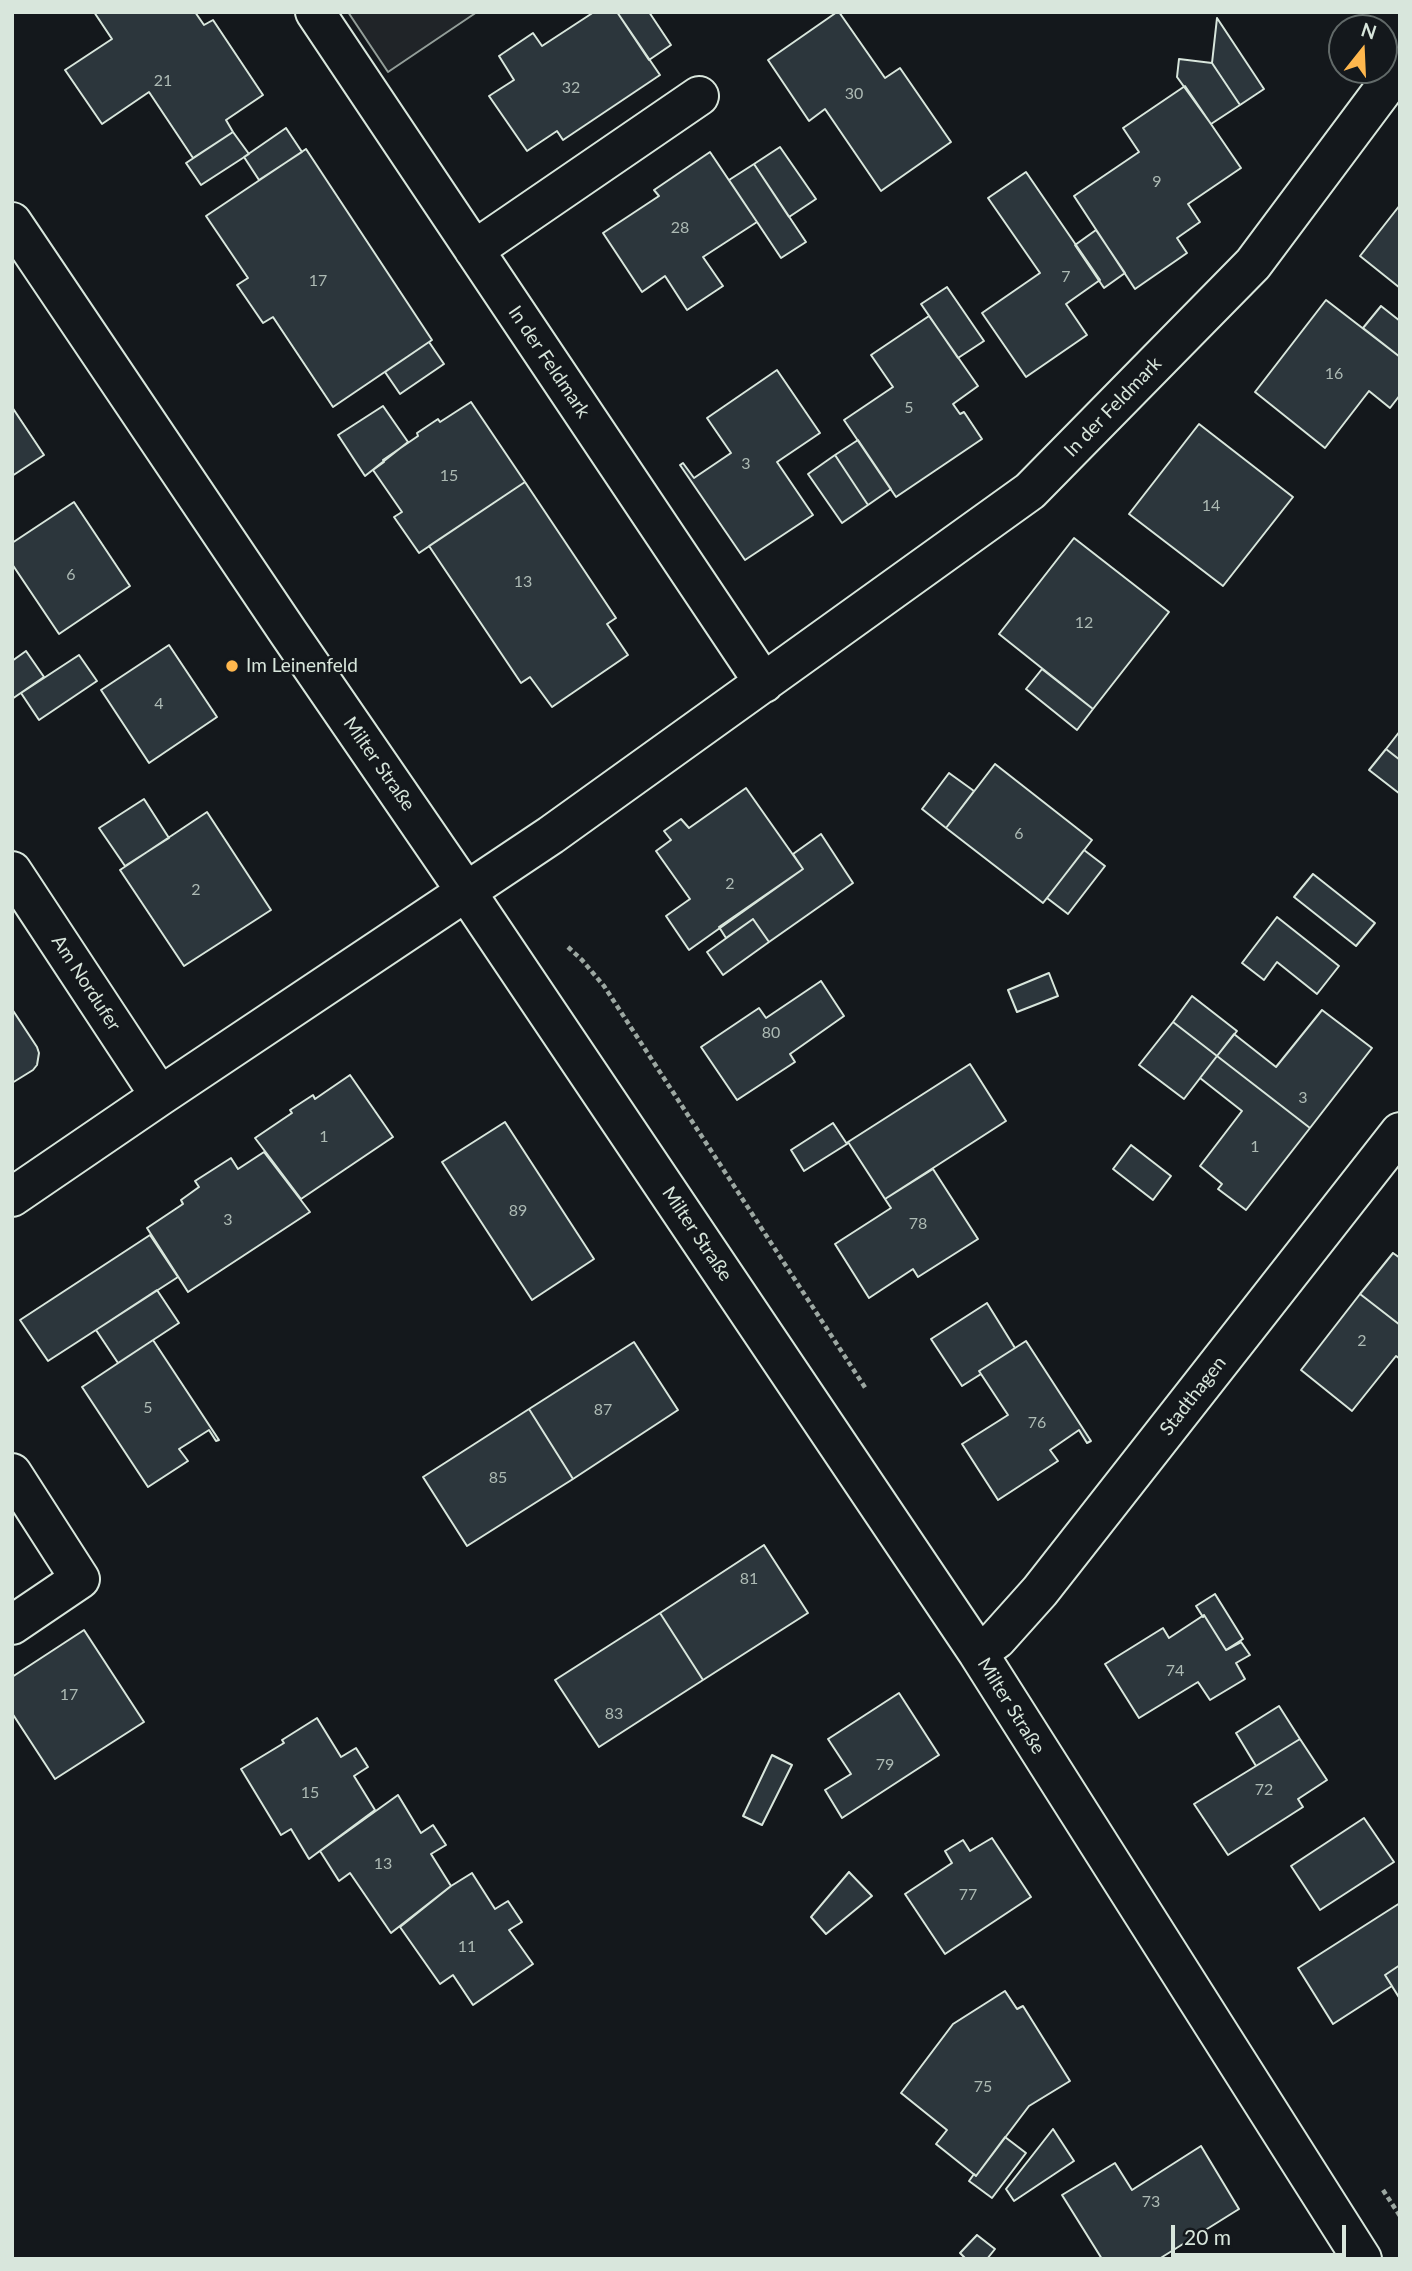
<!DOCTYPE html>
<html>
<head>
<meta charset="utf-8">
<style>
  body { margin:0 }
  #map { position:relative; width:1412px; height:2271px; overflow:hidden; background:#14181c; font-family:Lato,sans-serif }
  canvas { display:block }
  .frame { position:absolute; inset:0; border:14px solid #d8e6dc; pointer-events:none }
  .north { position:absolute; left:1328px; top:14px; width:70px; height:70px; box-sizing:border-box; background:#14181c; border:2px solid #626a69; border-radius:50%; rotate:18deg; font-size:19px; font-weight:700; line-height:28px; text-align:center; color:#d8e6dc }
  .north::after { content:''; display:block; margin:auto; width:24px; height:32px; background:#ffb74d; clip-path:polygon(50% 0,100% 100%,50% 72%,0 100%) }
  .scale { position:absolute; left:1171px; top:2225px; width:175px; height:32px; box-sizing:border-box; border:4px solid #d8e6dc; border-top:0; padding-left:9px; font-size:21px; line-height:24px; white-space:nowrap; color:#d8e6dc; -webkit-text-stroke:5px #14181c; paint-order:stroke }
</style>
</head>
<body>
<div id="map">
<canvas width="1412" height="2271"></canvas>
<div class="frame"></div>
<div class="north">N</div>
<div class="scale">20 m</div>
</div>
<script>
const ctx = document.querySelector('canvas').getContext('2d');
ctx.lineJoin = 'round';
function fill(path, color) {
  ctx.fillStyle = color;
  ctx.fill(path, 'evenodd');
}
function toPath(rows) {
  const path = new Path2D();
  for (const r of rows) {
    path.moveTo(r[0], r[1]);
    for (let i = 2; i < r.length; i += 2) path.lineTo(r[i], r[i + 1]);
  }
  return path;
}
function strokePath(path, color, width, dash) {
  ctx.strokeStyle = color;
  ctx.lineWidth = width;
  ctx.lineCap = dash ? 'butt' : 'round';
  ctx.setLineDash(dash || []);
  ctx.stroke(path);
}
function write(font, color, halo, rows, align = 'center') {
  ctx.font = font + ' Lato,sans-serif';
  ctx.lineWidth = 5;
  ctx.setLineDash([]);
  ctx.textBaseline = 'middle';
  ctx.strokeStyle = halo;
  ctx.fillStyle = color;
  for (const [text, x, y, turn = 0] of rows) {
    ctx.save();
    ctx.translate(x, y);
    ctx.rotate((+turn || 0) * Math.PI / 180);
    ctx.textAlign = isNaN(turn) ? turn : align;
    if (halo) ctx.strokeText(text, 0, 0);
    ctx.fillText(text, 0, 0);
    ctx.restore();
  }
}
const green = toPath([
  [348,12,477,12,388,72,348,12]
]);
fill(green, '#202428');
strokePath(green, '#939e99', 2);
const building = toPath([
  [94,12,195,12,204,25,213,20,263,95,226,120,233,132,193,158,149,92,102,124,65,70,112,39,94,12],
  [594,12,617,12,660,75,563,140,557,131,527,151,489,96,514,80,499,56,533,33,542,46,594,12],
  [617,12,649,12,671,45,649,60,617,12],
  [837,12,839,12,885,78,900,68,951,142,881,191,825,109,809,121,768,60,837,12],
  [1217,18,1264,89,1240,105,1212,63,1217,18],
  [1179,59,1212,63,1240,105,1211,124,1177,77,1179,59],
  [1185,86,1241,168,1188,204,1200,222,1177,238,1187,253,1135,289,1074,196,1139,152,1123,128,1185,86],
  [286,128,302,152,259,180,244,157,286,128],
  [233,132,249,154,201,185,186,163,233,132],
  [780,147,816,199,789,217,754,164,780,147],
  [306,149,432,340,333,407,273,317,263,323,237,285,248,278,206,216,306,149],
  [710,152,757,222,703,257,723,286,687,310,665,276,642,292,603,233,659,196,654,190,710,152],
  [754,164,806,242,781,258,729,180,754,164],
  [1026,172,1100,280,1066,304,1087,335,1026,377,982,313,1040,273,988,198,1026,172],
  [1400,205,1400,288,1360,256,1400,205],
  [1096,230,1125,273,1104,288,1075,245,1096,230],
  [947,287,984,341,958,358,921,304,947,287],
  [1326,300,1400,357,1400,395,1390,408,1369,391,1325,448,1255,392,1326,300],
  [1381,306,1400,321,1400,357,1363,328,1381,306],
  [929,316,978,386,953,404,960,414,964,412,982,439,896,497,844,420,893,387,871,355,929,316],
  [429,342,444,364,400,394,385,372,429,342],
  [777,370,820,433,777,462,813,515,745,560,680,465,683,463,694,478,731,453,707,418,777,370],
  [471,402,525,482,419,553,394,517,402,512,373,470,384,462,383,460,418,436,417,433,438,419,440,422,471,402],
  [383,406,408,442,365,476,338,435,383,406],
  [12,407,44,455,12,476,12,407],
  [1199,424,1293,497,1223,586,1129,514,1199,424],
  [858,440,891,489,868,505,835,455,858,440],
  [835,455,868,505,842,523,808,474,835,455],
  [525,482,616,618,607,624,628,655,552,707,530,677,521,683,429,546,525,482],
  [74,502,130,586,59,634,12,564,12,543,74,502],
  [1074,538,1169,612,1093,709,999,634,1074,538],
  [169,645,217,717,149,763,101,690,169,645],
  [26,651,44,677,12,699,12,661,26,651],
  [79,655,97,681,39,720,21,693,79,655],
  [1042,669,1093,709,1077,730,1026,689,1042,669],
  [1400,731,1400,760,1386,749,1400,731],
  [1386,749,1400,760,1400,794,1369,770,1386,749],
  [995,764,1092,840,1043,903,946,828,995,764],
  [949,773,974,791,946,828,922,809,949,773],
  [746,788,803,869,689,950,666,916,690,899,656,851,671,840,664,831,681,819,689,828,746,788],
  [144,799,169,838,125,866,99,828,144,799],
  [207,812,271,910,184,966,120,870,207,812],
  [821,834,853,883,769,942,753,919,726,938,719,927,803,869,793,854,821,834],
  [1084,850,1105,866,1068,914,1047,898,1084,850],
  [1313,874,1375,923,1356,946,1294,897,1313,874],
  [1277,917,1339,966,1317,994,1277,962,1264,980,1242,963,1277,917],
  [753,919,769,942,723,975,707,952,753,919],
  [1049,973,1058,996,1017,1012,1008,990,1049,973],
  [821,981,844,1016,790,1054,795,1062,737,1100,701,1047,759,1008,766,1018,821,981],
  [1192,996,1237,1031,1217,1056,1173,1022,1192,996],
  [12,1009,37,1047,39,1053,37,1065,33,1070,12,1083,12,1009],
  [1322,1010,1372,1048,1310,1128,1217,1056,1234,1034,1276,1067,1322,1010],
  [1173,1022,1217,1056,1184,1099,1139,1065,1173,1022],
  [1217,1056,1310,1128,1246,1210,1218,1189,1222,1184,1200,1166,1242,1111,1200,1078,1217,1056],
  [970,1064,1006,1121,885,1199,848,1142,970,1064],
  [350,1075,393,1137,301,1199,255,1138,292,1113,290,1110,313,1095,315,1099,350,1075],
  [505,1122,594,1259,532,1300,442,1162,505,1122],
  [833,1123,847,1144,804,1171,791,1150,833,1123],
  [1131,1145,1171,1176,1153,1200,1113,1169,1131,1145],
  [264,1152,310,1212,188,1292,147,1228,183,1204,181,1200,199,1187,195,1181,231,1158,238,1169,264,1152],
  [933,1169,978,1239,918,1277,913,1269,869,1298,835,1244,891,1208,885,1199,933,1169],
  [150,1235,178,1277,48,1361,20,1320,150,1235],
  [1393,1253,1400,1258,1400,1325,1360,1294,1393,1253],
  [157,1290,179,1323,118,1363,96,1330,157,1290],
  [1360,1294,1400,1325,1400,1359,1396,1356,1352,1411,1301,1370,1360,1294],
  [987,1303,1015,1348,979,1371,981,1374,962,1386,931,1339,987,1303],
  [153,1340,219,1440,216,1441,209,1430,179,1449,188,1461,148,1487,82,1387,153,1340],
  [1026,1341,1091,1441,1087,1443,1079,1430,1050,1450,1058,1461,998,1500,962,1444,1008,1415,979,1371,1026,1341],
  [634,1342,678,1410,573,1479,529,1409,634,1342],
  [529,1409,573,1479,467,1546,423,1477,529,1409],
  [764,1545,808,1613,703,1680,660,1613,764,1545],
  [1215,1594,1243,1639,1226,1650,1204,1615,1203,1617,1196,1606,1215,1594],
  [660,1613,703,1680,599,1747,555,1680,660,1613],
  [1204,1615,1226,1650,1241,1642,1250,1655,1236,1663,1245,1679,1210,1700,1198,1682,1139,1718,1105,1664,1163,1628,1169,1638,1204,1615],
  [84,1630,144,1722,55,1779,12,1713,12,1677,84,1630],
  [899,1693,939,1755,842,1818,825,1790,851,1774,828,1739,899,1693],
  [1279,1706,1300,1739,1256,1766,1236,1733,1279,1706],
  [317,1718,341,1757,356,1748,368,1767,354,1776,375,1810,309,1859,291,1829,281,1835,241,1769,284,1743,282,1740,317,1718],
  [1300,1739,1327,1780,1298,1799,1303,1807,1228,1855,1194,1804,1300,1739],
  [772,1755,792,1765,762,1825,743,1816,772,1755],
  [398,1795,421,1833,433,1825,446,1845,431,1854,451,1886,391,1933,350,1873,339,1881,320,1851,398,1795],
  [1364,1818,1394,1862,1320,1910,1291,1866,1364,1818],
  [992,1838,1031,1897,945,1954,905,1894,952,1863,945,1851,963,1840,970,1851,992,1838],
  [849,1872,872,1896,826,1934,811,1917,849,1872],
  [472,1873,495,1909,508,1901,522,1922,509,1930,533,1964,473,2005,453,1975,440,1984,400,1927,451,1886,472,1873],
  [1400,1903,1400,1965,1385,1975,1392,1986,1333,2024,1298,1968,1400,1903],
  [1400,1965,1400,1999,1385,1975,1400,1965],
  [1005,1991,1017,2009,1023,2006,1070,2081,1029,2106,976,2176,936,2144,947,2130,901,2093,953,2024,1005,1991],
  [1053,2129,1074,2161,1014,2201,1006,2189,1053,2129],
  [1005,2137,1026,2153,992,2198,969,2181,974,2174,976,2176,1005,2137],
  [1201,2146,1239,2209,1159,2259,1102,2259,1062,2195,1115,2163,1132,2190,1201,2146],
  [977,2235,995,2249,987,2259,966,2259,960,2253,977,2235]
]);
fill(building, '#2c363c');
strokePath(building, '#d8e6dc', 2);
const minor = toPath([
  [315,12,764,683],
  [12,222,288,632,467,893,978,1653,1362,2259],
  [474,250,699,96],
  [12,871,160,1096],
  [12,1197,160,1096,551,835,1030,491,1253,264,1400,67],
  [12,1473,80,1579,12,1625],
  [978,1653,997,1639,1040,1591,1400,1132]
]);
strokePath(minor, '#d8e6dc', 42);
strokePath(toPath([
  [568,947,582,960,604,986,866,1389],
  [1383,2190,1400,2216]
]), '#9da8a2', 4.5, [5, 3.5]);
strokePath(minor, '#14181c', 38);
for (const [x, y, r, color] of [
  [232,666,7,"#ffb74d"]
]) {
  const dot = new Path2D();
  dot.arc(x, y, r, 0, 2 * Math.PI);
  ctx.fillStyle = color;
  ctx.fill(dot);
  strokePath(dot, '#14181c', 2.5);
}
write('16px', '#adbab4', null, [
  ["21",163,81],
  ["32",571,88],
  ["30",854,94],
  ["9",1157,182],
  ["28",680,228],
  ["7",1066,277],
  ["17",318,281],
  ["16",1334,374],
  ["5",909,408],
  ["3",746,464],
  ["15",449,476],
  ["14",1211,506],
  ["6",71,575],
  ["13",523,582],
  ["12",1084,623],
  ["4",159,704],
  ["6",1019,834],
  ["2",730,884],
  ["2",196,890],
  ["80",771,1033],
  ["3",1303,1098],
  ["1",324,1137],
  ["1",1255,1147],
  ["89",518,1211],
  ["3",228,1220],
  ["78",918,1224],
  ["2",1362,1341],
  ["5",148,1408],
  ["87",603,1410],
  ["76",1037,1423],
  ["85",498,1478],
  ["81",749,1579],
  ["74",1175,1671],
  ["17",69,1695],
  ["83",614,1714],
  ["79",885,1765],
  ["72",1264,1790],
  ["15",310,1793],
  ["13",383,1864],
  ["77",968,1895],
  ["11",467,1947],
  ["75",983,2087],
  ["73",1151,2202]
]);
write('19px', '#d8e6dc', '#14181c', [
  ["In der Feldmark",549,362,56],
  ["In der Feldmark",1113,407,-46],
  ["Milter Straße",379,764,55],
  ["Am Nordufer",86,983,57],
  ["Milter Straße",697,1234,56],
  ["Stadthagen",1193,1396,-52],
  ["Milter Straße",1011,1706,58]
]);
write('19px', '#d8e6dc', '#14181c', [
  ["Im Leinenfeld",246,666]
], 'left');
</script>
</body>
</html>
